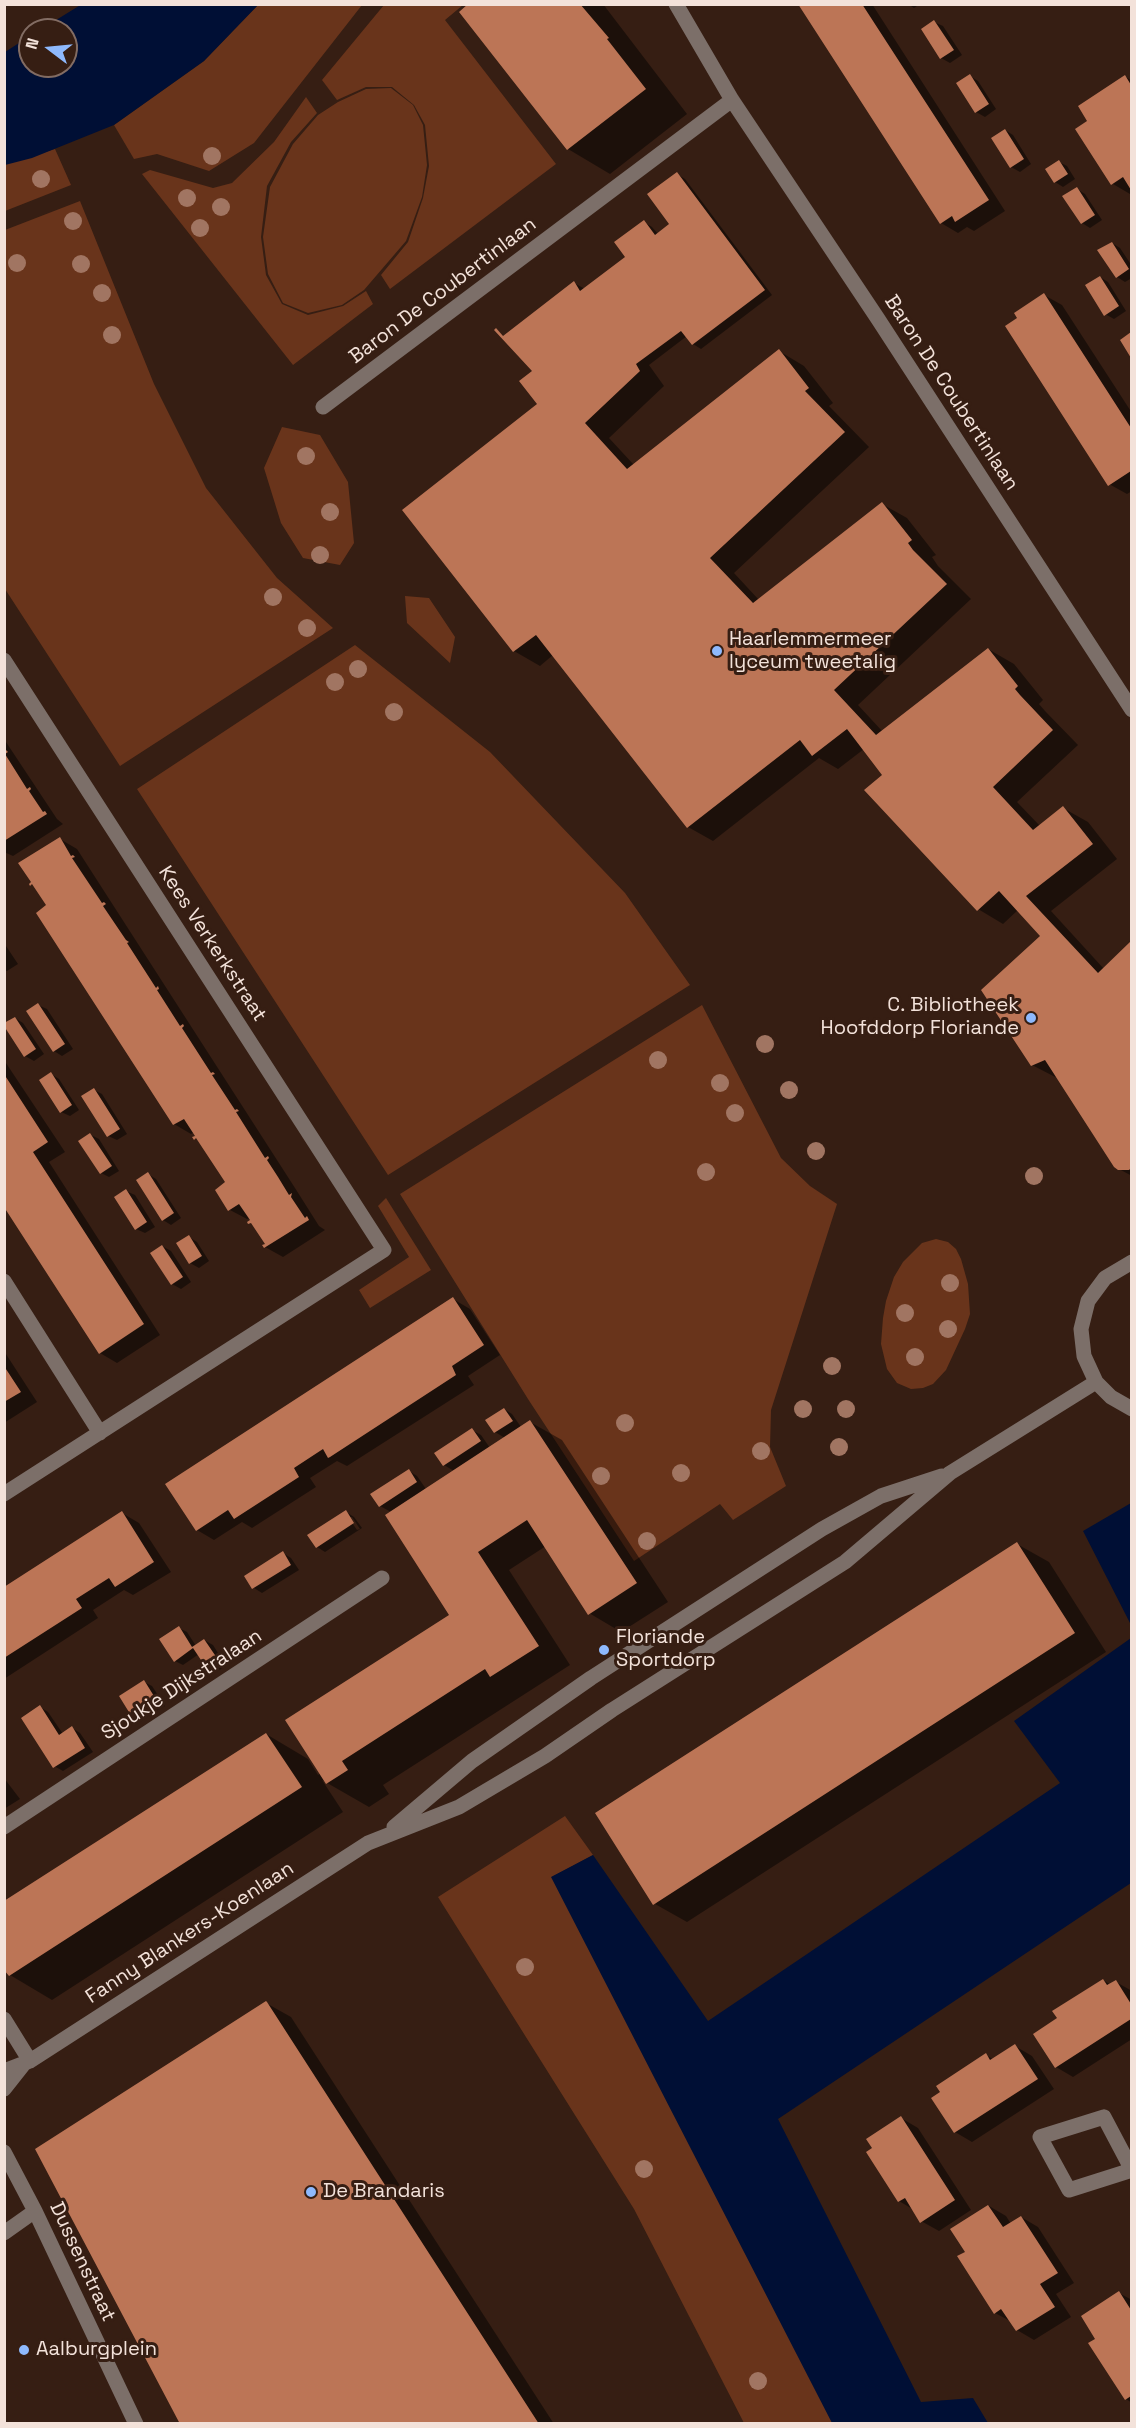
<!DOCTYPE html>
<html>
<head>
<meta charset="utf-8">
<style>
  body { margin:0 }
  #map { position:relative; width:1136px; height:2428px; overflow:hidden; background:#361e13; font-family:"Space Grotesk",sans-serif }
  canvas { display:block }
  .frame { position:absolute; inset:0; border:6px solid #f3e2da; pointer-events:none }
  .north { position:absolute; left:18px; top:18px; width:60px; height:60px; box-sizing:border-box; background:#361e13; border:2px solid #826c63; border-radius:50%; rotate:286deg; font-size:16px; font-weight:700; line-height:24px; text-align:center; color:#f3e2da }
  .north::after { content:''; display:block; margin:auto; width:21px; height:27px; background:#8eb9fd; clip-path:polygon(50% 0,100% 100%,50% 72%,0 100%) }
</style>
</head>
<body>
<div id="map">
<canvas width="1136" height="2428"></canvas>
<div class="frame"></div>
<div class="north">N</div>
</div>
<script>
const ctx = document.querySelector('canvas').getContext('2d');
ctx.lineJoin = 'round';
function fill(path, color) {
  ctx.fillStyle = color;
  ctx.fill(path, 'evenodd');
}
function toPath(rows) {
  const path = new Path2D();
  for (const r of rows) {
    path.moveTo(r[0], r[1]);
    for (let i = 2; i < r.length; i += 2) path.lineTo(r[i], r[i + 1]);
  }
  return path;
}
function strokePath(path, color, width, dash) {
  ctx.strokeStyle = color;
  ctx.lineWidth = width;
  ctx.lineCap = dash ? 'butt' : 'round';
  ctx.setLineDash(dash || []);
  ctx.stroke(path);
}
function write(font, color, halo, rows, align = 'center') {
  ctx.font = font + ' "Space Grotesk",sans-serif';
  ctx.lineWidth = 6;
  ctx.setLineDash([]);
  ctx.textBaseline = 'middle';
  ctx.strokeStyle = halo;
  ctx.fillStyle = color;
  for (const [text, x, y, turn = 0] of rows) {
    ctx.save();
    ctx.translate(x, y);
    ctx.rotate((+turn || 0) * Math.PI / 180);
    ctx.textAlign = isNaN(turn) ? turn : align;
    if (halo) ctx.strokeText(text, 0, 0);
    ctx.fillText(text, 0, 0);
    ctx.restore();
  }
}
fill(toPath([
  [258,5,362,5,254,143,209,171,157,154,134,159,114,125,204,61],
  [384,5,463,5,445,20,556,164,390,289,381,275,408,242,423,198,429,166,425,125,414,105,392,87,366,87,337,100,322,80],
  [391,88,413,105,423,125,427,165,422,197,406,241,364,290,342,305,308,313,283,303,268,274,263,237,270,187,293,144,318,115,338,102,366,89],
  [306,97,317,113,291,142,267,186,261,237,266,275,282,304,308,315,343,306,366,291,373,304,293,365,142,174,150,170,213,188,232,183,274,142],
  [55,149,71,185,5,211,5,163],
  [80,201,154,384,206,488,277,578,333,628,120,766,5,589,5,230],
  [282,427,320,435,348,482,354,543,340,565,303,558,281,523,264,468],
  [405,596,429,598,455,637,450,663,407,623],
  [355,645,490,752,625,893,690,985,388,1175,137,789],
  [702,1005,781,1158,810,1186,837,1204,771,1410,770,1447,786,1486,733,1520,720,1504,634,1561,528,1399,400,1194],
  [386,1198,431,1270,370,1308,359,1290,409,1257,378,1206],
  [936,1239,948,1242,956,1249,961,1259,968,1284,970,1314,965,1329,946,1370,933,1384,923,1388,911,1389,897,1383,887,1369,881,1344,883,1318,886,1301,894,1277,903,1262,922,1243],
  [565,1816,593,1855,552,1877,852,2423,744,2423,634,2209,438,1897]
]), '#69341b');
fill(toPath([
  [82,4,258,5,204,61,114,125,32,158,5,165,5,52,30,36,30,66,66,66,66,30,40,30],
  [1131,1503,1131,1625,1083,1531],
  [1131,1638,1131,1883,778,2119,921,2402,973,2398,988,2423,832,2423,551,1877,593,1855,708,2021,1060,1783,1014,1721]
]), '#000f35');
fill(toPath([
  [471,4,603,4,687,114,610,174,568,149,461,12],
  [800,4,872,4,1005,211,974,231,967,227,958,233,941,223],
  [908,4,920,4,914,8],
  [934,22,943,26,962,55,950,63,941,58,923,29],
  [970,76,978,81,996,109,985,117,976,112,958,84],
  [1126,77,1132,81,1132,192,1130,194,1113,184,1090,121],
  [1005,130,1013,135,1031,164,1020,172,1011,167],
  [1059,162,1067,166,1075,179,1063,187,1055,182],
  [677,174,685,179,772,295,701,349,693,344,687,336,649,365,664,386,609,438,634,465,779,351,804,366,833,403,829,406,869,447,734,573,759,600,882,504,907,518,936,555,932,557,938,566,971,599,858,705,883,732,988,649,1014,664,1043,700,1039,704,1045,711,1078,745,1017,802,1040,826,1063,808,1088,822,1117,859,1051,911,1104,969,1132,943,1132,1176,1119,1169,1059,1079,1032,1065,1042,936,1018,910,1003,924,978,909,864,749,838,769,819,758,713,841,688,827,553,655,540,666,514,651,404,510,539,404,534,371,574,283,585,289,627,257,644,222,652,227,658,234,671,224],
  [1077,189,1085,194,1102,220,1090,228,1082,223],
  [1112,243,1120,248,1132,266,1132,278,1125,282,1117,277],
  [1100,277,1108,282,1126,311,1114,319,1105,314],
  [1044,295,1062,305,1132,413,1132,491,1127,494,1109,484],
  [4,739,57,819,63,824,13,856,4,852],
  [60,839,77,849,295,1188,319,1226,325,1230,283,1257,265,1247,267,1244,250,1218,247,1219,230,1210,227,1183,194,1132,191,1134,174,1124,48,906],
  [4,943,18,964,7,971,4,970],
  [38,1005,47,1009,73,1049,62,1056,54,1051],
  [15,1018,23,1023,44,1054,34,1061,25,1056],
  [4,1060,65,1152,49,1162,160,1335,117,1363,100,1353,4,1205],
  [51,1074,59,1079,79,1110,70,1116,61,1112],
  [94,1090,102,1094,127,1134,117,1140,108,1136],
  [91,1135,99,1139,119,1171,109,1177,101,1173],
  [148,1174,156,1179,181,1218,171,1225,163,1220],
  [126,1191,135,1195,155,1227,145,1233,136,1229],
  [189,1237,197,1242,209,1261,199,1268,190,1263],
  [162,1246,171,1251,191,1282,181,1289,172,1284,152,1253],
  [453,1299,470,1309,500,1355,468,1376,474,1385,347,1466,337,1461,310,1478,316,1487,252,1528,242,1522,214,1540,197,1530],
  [4,1351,37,1402,4,1423],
  [504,1409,512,1414,521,1427,530,1422,562,1440,668,1602,621,1632,589,1613,546,1546,509,1570,570,1665,383,1785,389,1794,369,1807,322,1780,343,1812,52,2000,10,1975,266,1734,308,1759,318,1775,321,1773,454,1619,391,1512,380,1506,409,1471,417,1476,426,1489,454,1471,444,1465,472,1430,481,1435,490,1448,505,1438,495,1432],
  [346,1512,354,1517,362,1528,325,1552,317,1547,310,1535],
  [348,1517,352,1517,360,1529,357,1530],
  [122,1513,139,1523,171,1572,133,1595,124,1590,93,1610,98,1618,4,1679,4,1589],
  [1017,1544,1049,1562,1106,1652,687,1922,655,1904],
  [283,1553,291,1558,299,1570,262,1593,254,1588,246,1577],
  [179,1628,187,1632,196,1646,204,1640,213,1645,226,1666,216,1672,208,1668,199,1654,183,1665,175,1661],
  [144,1682,152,1686,165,1706,141,1720,133,1716],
  [40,1707,48,1712,63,1734,72,1728,80,1733,93,1752,63,1771,54,1766],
  [4,1778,20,1799,4,1809],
  [1103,1980,1111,1985,1116,1982,1132,1991,1132,2039,1073,2077,1056,2067,1059,2018],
  [266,2003,291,2017,554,2424,181,2424],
  [1015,2046,1032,2056,1054,2089,972,2142,955,2132,986,2055,994,2060],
  [901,2118,918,2128,971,2210,939,2231,921,2221,914,2210,899,2201],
  [989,2206,1006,2216,1011,2224,1021,2217,1038,2227,1074,2283,1056,2294,1071,2317,1034,2340,1017,2330,1012,2322,995,2313,967,2252],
  [1119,2293,1132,2300,1132,2403,1126,2399,1098,2339]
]), '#0007');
fill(toPath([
  [468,4,580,4,609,38,607,39,646,89,567,150,459,12],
  [798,4,862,4,989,200,955,222,952,216,940,224],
  [934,20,954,50,940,59,921,29],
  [970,74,989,104,975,113,956,83],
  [1125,75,1131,85,1131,190,1123,177,1111,185,1075,129,1087,121,1078,106],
  [1005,129,1024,159,1010,168,991,138],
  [1059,160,1068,174,1054,183,1045,169],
  [677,172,765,290,692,345,681,331,636,364,640,371,585,423,627,469,779,349,809,388,805,391,845,432,710,558,753,603,882,502,912,540,908,543,913,550,947,584,834,690,876,735,988,648,1018,686,1015,689,1020,695,1053,730,993,787,1033,830,1063,806,1093,844,1026,896,1098,973,1131,941,1131,1168,1129,1170,1118,1170,1114,1167,1045,1060,1031,1066,981,990,1040,936,999,891,977,911,864,790,882,775,847,729,812,756,800,740,687,828,536,635,513,652,402,510,537,404,519,381,532,371,494,330,496,328,503,336,574,281,580,291,625,257,614,242,644,220,655,235,669,224,647,194],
  [1077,187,1095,215,1081,224,1062,196],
  [1112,242,1129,269,1116,278,1097,250],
  [1100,276,1119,306,1104,316,1085,285],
  [1044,293,1131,428,1131,471,1108,486,1005,326,1017,318,1014,313],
  [1131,332,1131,358,1120,340],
  [6,750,8,752,5,754,27,789,30,787,31,789,29,791,43,812,45,811,47,814,4,841,4,751],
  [60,837,71,856,73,855,75,857,72,858,102,903,104,902,106,904,103,906,126,940,129,942,127,943,156,988,158,986,159,989,157,990,180,1026,183,1024,184,1026,182,1028,211,1073,213,1072,215,1074,212,1075,235,1110,237,1109,239,1111,236,1112,265,1158,268,1156,269,1158,267,1160,278,1177,289,1195,292,1193,291,1197,305,1218,307,1216,309,1220,264,1248,262,1245,265,1244,251,1223,248,1224,247,1222,250,1220,239,1204,228,1211,215,1190,225,1182,196,1138,194,1140,192,1137,195,1136,184,1119,173,1125,36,913,46,905,32,884,30,886,29,884,31,882,18,863],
  [38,1003,65,1044,53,1052,26,1011],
  [15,1017,36,1049,24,1057,4,1026,4,1023],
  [51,1072,72,1105,60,1113,39,1080],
  [4,1074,48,1142,33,1152,144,1324,99,1354,4,1207],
  [94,1088,120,1129,107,1137,81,1096],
  [90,1133,112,1166,100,1174,78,1141],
  [148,1172,174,1213,162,1221,136,1180],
  [126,1189,147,1222,135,1230,114,1197],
  [189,1235,202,1256,189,1264,176,1243],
  [162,1245,183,1277,171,1285,150,1253],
  [453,1297,484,1345,452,1366,456,1375,330,1457,328,1458,323,1449,294,1468,299,1477,234,1519,228,1510,196,1531,165,1484],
  [4,1366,21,1392,4,1402],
  [504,1408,513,1421,494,1433,485,1420],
  [530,1420,637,1583,588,1615,527,1520,478,1552,539,1646,490,1677,485,1669,342,1761,348,1770,326,1784,285,1720,449,1615,385,1515],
  [472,1428,481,1441,443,1466,434,1453],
  [409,1469,417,1482,379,1507,370,1494],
  [346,1510,354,1523,316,1548,307,1535],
  [122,1511,154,1562,115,1587,109,1578,76,1599,82,1608,4,1658,4,1587],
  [1017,1542,1075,1633,653,1905,595,1813],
  [283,1551,291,1565,252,1589,244,1576],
  [179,1626,192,1647,204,1639,219,1661,207,1669,193,1648,174,1662,159,1639],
  [144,1680,157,1701,132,1717,119,1696],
  [40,1705,59,1735,72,1726,85,1748,53,1768,21,1718],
  [266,1733,302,1787,9,1976,4,1970,4,1901],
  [1103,1979,1107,1985,1116,1980,1131,2004,1131,2019,1055,2068,1033,2034,1057,2018,1052,2011],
  [266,2001,267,2002,539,2424,180,2424,35,2149],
  [1015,2044,1038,2079,954,2133,931,2098,940,2092,936,2086,986,2053,990,2060],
  [901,2116,955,2200,920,2223,905,2198,898,2202,866,2152,872,2148,866,2139],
  [988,2205,1003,2227,1021,2216,1058,2273,1040,2284,1055,2307,1016,2331,1001,2309,994,2314,957,2256,965,2252,950,2229],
  [1119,2291,1131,2310,1131,2396,1125,2400,1088,2343,1095,2339,1081,2316]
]), '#bc7556');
strokePath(toPath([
  [676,4,732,100,878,319,1132,710],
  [323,407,732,100],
  [4,660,384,1250,4,1494],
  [1132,1262,1105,1278,1088,1301,1081,1329,1084,1356,1096,1382,1111,1397,1132,1409],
  [4,1281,100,1433],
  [4,1827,382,1578],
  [394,1827,472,1761,591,1678,822,1529,881,1496,942,1476],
  [4,2019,30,2061],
  [4,2071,30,2061,368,1843,459,1807,545,1756,612,1710,845,1562,950,1473,1096,1382],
  [4,2089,23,2065],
  [1104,2117,1132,2170,1069,2190,1040,2137,1104,2117],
  [4,2152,35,2211,136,2424],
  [4,2233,35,2211]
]), '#7c6f69', 15);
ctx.fillStyle = '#a17562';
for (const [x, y] of [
  [212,156],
  [41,179],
  [187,198],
  [221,207],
  [73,221],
  [200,228],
  [17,263],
  [81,264],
  [102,293],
  [112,335],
  [306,456],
  [330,512],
  [320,555],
  [273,597],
  [307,628],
  [358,669],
  [335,682],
  [394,712],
  [765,1044],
  [658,1060],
  [720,1083],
  [789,1090],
  [735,1113],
  [816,1151],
  [706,1172],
  [1034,1176],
  [950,1283],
  [905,1313],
  [948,1329],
  [915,1357],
  [832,1366],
  [803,1409],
  [846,1409],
  [625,1423],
  [839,1447],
  [761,1451],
  [681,1473],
  [601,1476],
  [647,1541],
  [525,1967],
  [644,2169],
  [758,2381]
]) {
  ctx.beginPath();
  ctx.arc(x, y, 9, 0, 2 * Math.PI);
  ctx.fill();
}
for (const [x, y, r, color] of [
  [717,651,6,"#8eb9fd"],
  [1031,1018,6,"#8eb9fd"],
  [604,1650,6,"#8eb9fd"],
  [311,2192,6,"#8eb9fd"],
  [24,2350,6,"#8eb9fd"]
]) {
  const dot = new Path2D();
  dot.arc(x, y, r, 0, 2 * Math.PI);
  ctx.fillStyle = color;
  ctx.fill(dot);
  strokePath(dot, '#361e13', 2);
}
write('20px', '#f3e2da', '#361e13', [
  ["Baron De Coubertinlaan",443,291,-37],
  ["Baron De Coubertinlaan",951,393,57],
  ["Kees Verkerkstraat",212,944,57],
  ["Sjoukje Dijkstralaan",182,1685,-33],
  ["Fanny Blankers-Koenlaan",190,1933,-33],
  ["Dussenstraat",82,2262,65]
]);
write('20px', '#f3e2da', '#361e13', [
  ["Haarlemmermeer",729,640],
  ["lyceum tweetalig",729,663],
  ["C. Bibliotheek",1019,1006,"right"],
  ["Hoofddorp Floriande",1019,1029,"right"],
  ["Floriande",616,1638],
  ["Sportdorp",616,1661],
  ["De Brandaris",323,2192],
  ["Aalburgplein",36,2350]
], 'left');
</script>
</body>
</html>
